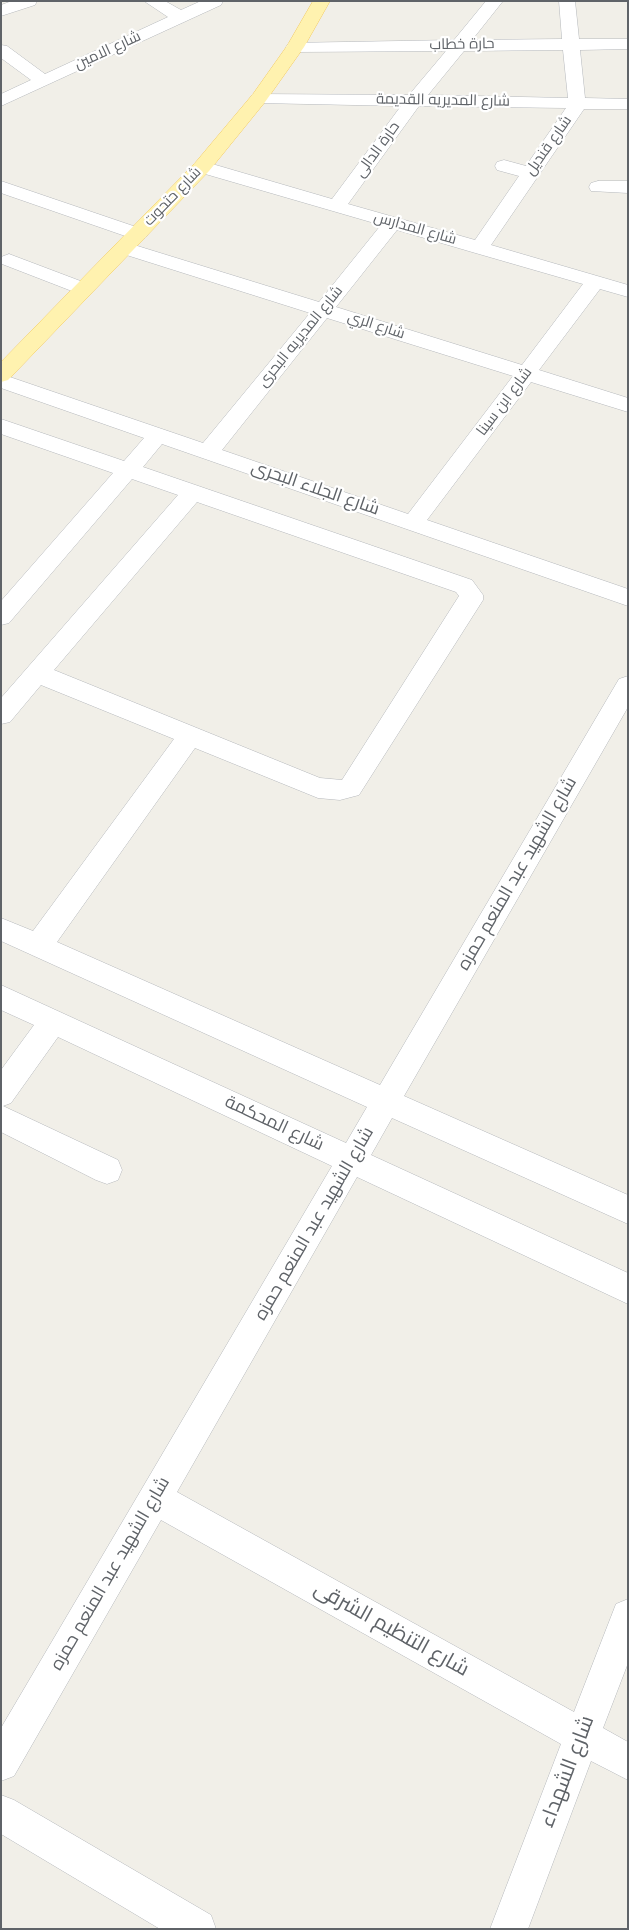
<!DOCTYPE html>
<html>
<head>
<meta charset="utf-8">
<style>
  body { margin:0 }
  #map { position:relative; width:629px; height:1930px; overflow:hidden; background:#f1efe8; font-family:"Nunito Sans",sans-serif }
  canvas { display:block }
  .frame { position:absolute; inset:0; border:2px solid #5f6368; pointer-events:none }
</style>
</head>
<body>
<div id="map">
<canvas width="629" height="1930"></canvas>
<div class="frame"></div>
</div>
<script>
const ctx = document.querySelector('canvas').getContext('2d');
ctx.lineJoin = 'round';
function toPath(rows) {
  const path = new Path2D();
  for (const r of rows) {
    path.moveTo(r[0], r[1]);
    for (let i = 2; i < r.length; i += 2) path.lineTo(r[i], r[i + 1]);
  }
  return path;
}
function strokePath(path, color, width, dash) {
  ctx.strokeStyle = color;
  ctx.lineWidth = width;
  ctx.lineCap = dash ? 'butt' : 'round';
  ctx.setLineDash(dash || []);
  ctx.stroke(path);
}
function fill(path, color) {
  ctx.fillStyle = color;
  ctx.fill(path, 'evenodd');
}
function write(font, color, halo, rows, align = 'center') {
  ctx.font = font + ' "Nunito Sans",Cairo,sans-serif';
  ctx.lineWidth = 4.5;
  ctx.setLineDash([]);
  ctx.textBaseline = 'middle';
  ctx.strokeStyle = halo;
  ctx.fillStyle = color;
  for (const [text, x, y, turn = 0] of rows) {
    ctx.save();
    ctx.translate(x, y);
    ctx.rotate((+turn || 0) * Math.PI / 180);
    ctx.textAlign = isNaN(turn) ? turn : align;
    if (halo) ctx.strokeText(text, 0, 0);
    ctx.fillText(text, 0, 0);
    ctx.restore();
  }
}
const minor = toPath([
  [12,1,37,1,35,5,1,16,1,5,12,1],
  [144,1,165,1,181,10,201,1,223,1,221,5,1,106,1,94,31,80,1,58,1,45,7,46,45,74,168,17,144,1],
  [486,1,503,1,472,40,562,39,559,1,575,1,579,39,628,39,628,49,580,50,585,98,628,99,628,109,584,109,491,245,628,285,628,297,600,289,539,370,628,398,628,412,531,382,427,520,628,589,628,606,162,444,143,467,472,580,483,595,483,600,359,795,340,800,318,798,195,748,57,942,380,1085,619,679,628,676,628,707,404,1096,628,1195,628,1224,392,1118,371,1155,628,1273,628,1304,357,1177,177,1492,574,1712,616,1604,628,1599,628,1663,603,1728,628,1742,628,1780,591,1761,528,1929,490,1929,561,1744,161,1520,14,1776,1,1781,1,1728,332,1166,58,1037,11,1103,3,1106,118,1160,122,1170,118,1180,107,1184,96,1180,1,1132,1,1070,34,1025,1,1010,1,985,346,1143,367,1107,1,941,1,918,33,931,174,739,41,685,10,722,1,724,1,698,178,495,132,479,9,623,1,625,1,601,113,473,1,434,1,419,124,461,144,438,1,388,1,374,203,443,310,313,117,252,114,248,117,244,124,242,131,244,319,302,381,225,195,171,193,167,195,163,202,161,332,199,401,106,259,103,253,102,250,98,253,94,409,95,446,51,295,52,289,51,286,47,289,43,454,40,486,1],
  [563,50,568,98,428,95,464,51,563,50],
  [419,106,566,108,526,166,504,160,497,162,495,166,497,170,519,176,475,240,348,204,419,106],
  [397,230,472,252,583,284,522,365,336,307,397,230],
  [327,318,513,376,408,514,222,450,327,318],
  [197,502,456,592,459,596,342,780,320,778,54,670,197,502],
  [1,181,145,230,148,234,145,238,138,240,131,238,1,193,1,181],
  [598,181,628,181,628,193,591,191,589,187,591,183,598,181],
  [9,254,91,285,94,289,91,293,84,295,77,293,2,264,1,257,9,254],
  [1,1795,14,1800,211,1915,216,1929,160,1929,1,1834,1,1795]
]);
const major = toPath([
  [313,1,330,1,304,47,265,102,209,171,8,380,1,382,1,362,195,163,253,94,287,46,313,1]
]);
strokePath(minor, '#b5b8bc', 1);
strokePath(major, '#f2c960', 1);
fill(minor, '#fff');
fill(major, '#fff2af');
write('15px', '#5f6368', '#fff', [
  ["حارة خطاب",462,45,-1],
  ["شارع الامين",108,51,-25],
  ["شارع المديريه القديمة",443,101,1],
  ["شارع قنديل",549,146,-55],
  ["حارة الدالى",378,150,-54],
  ["شارع حتحوت",173,197,-46],
  ["شارع المدارس",415,229,16],
  ["شارع الري",376,326,18],
  ["شارع المديريه البحرى",301,337,-51],
  ["شارع ابن سينا",505,402,-53]
]);
write('18px', '#5f6368', '#fff', [
  ["شارع الجلاء البحرى",315,489,19],
  ["شارع الشهيد عبد المنعم حمزه",518,874,-60],
  ["شارع المحكمة",274,1124,25],
  ["شارع الشهيد عبد المنعم حمزه",315,1224,-60],
  ["شارع الشهيد عبد المنعم حمزه",111,1574,-60]
]);
write('21px', '#5f6368', '#fff', [
  ["شارع التنظيم الشرقى",391,1630,29],
  ["شارع الشهداء",568,1772,-69]
]);
</script>
</body>
</html>
